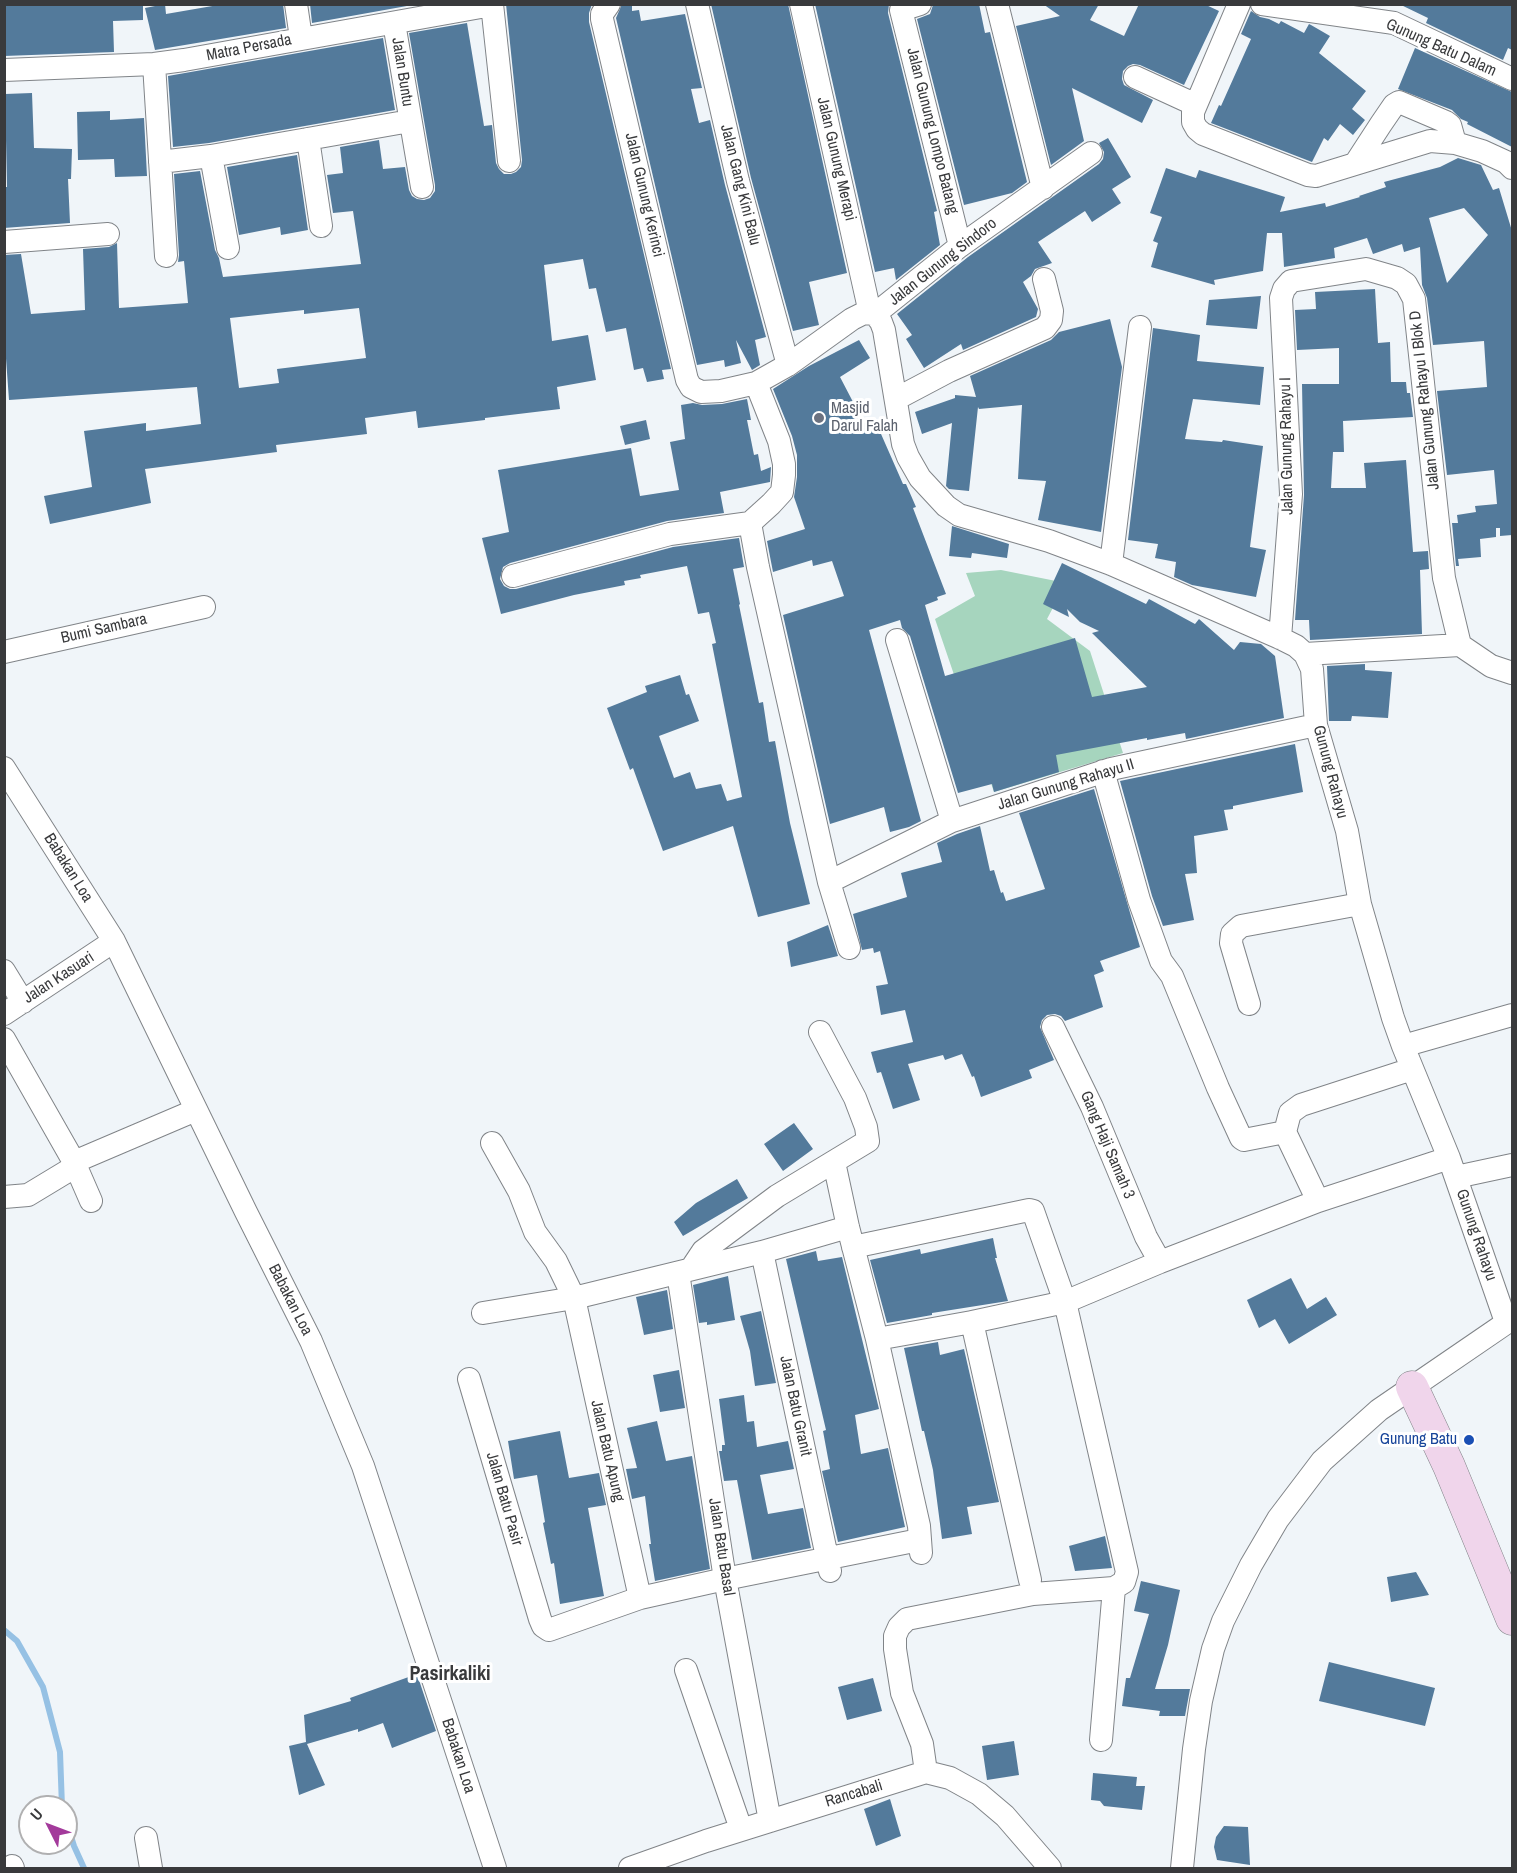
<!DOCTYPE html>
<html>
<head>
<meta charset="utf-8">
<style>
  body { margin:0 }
  #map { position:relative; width:1517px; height:1873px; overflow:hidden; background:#f0f5f9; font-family:"Archivo Narrow",sans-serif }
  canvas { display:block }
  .frame { position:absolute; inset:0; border:6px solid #393a3c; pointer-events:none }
  .north { position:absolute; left:18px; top:1795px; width:60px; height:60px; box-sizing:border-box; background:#fff; border:2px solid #b0b0b1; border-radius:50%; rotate:312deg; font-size:16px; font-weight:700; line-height:24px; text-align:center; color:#393a3c }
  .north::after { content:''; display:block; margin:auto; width:21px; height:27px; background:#a33a9b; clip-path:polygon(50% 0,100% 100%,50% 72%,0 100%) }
</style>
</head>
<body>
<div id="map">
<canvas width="1517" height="1873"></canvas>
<div class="frame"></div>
<div class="north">U</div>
</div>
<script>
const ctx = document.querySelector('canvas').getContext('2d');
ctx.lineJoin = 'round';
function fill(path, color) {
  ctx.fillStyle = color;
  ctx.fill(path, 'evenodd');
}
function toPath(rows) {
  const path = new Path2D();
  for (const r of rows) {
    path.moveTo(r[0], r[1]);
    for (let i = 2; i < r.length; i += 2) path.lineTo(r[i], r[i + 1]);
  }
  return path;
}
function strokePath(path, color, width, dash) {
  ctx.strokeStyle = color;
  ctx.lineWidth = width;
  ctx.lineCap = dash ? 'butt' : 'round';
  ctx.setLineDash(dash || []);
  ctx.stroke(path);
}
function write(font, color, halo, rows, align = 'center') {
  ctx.font = font + ' "Archivo Narrow",sans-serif';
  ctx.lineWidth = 6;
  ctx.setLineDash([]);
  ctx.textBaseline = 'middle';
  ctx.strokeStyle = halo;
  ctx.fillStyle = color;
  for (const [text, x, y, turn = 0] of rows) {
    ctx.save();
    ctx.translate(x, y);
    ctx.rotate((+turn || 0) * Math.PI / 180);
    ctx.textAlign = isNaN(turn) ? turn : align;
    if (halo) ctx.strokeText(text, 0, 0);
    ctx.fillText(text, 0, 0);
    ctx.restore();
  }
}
fill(toPath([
  [1001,570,1066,583,1047,619,1090,651,1123,753,994,792,935,619,975,596,966,573]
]), '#a6d5be');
strokePath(toPath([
  [4,1630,17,1641,43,1687,60,1752,62,1807],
  [66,1821,74,1846,84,1868]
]), '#96c1e4', 6);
fill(toPath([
  [4,4,143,4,143,20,113,21,114,52,4,56],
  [165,4,166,14,224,4,283,4,286,28,155,50,145,8],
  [310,4,418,4,312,23],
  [506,4,592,4,589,13,589,22,671,369,662,370,664,379,647,382,643,368,634,370,626,328,606,332,596,288,589,289,583,259,544,265,552,341,588,335,596,380,557,387,560,409,485,418,485,420,418,428,416,411,365,418,367,434,276,445,277,452,145,469,151,503,50,524,44,496,92,487,84,431,146,423,146,431,201,424,197,387,9,400,4,331,4,255,21,254,31,314,85,310,83,249,109,247,117,243,119,308,188,303,184,261,178,262,179,255,174,174,200,171,215,250,219,258,223,277,361,264,353,211,333,213,327,175,343,173,340,147,379,140,383,169,405,167,409,190,412,196,417,199,424,200,430,198,435,191,435,185,409,33,467,23,484,126,492,125,496,163,499,169,504,174,511,174,516,172,521,167,522,160],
  [359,308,366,358,277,369,279,383,239,388,230,318,304,310,304,314],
  [622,4,632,4,632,11,639,10,641,21,685,14,702,88,691,89,699,123,710,120,725,185,766,337,755,340,760,365,752,370,736,340,741,363,725,367,724,360,697,365,616,18],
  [711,4,788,4,847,273,809,282,819,325,793,331,751,178],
  [815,4,889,4,888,13,937,211,934,212,940,245,896,280,894,268,875,272],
  [979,4,985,33,990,32,1027,182,1012,193,964,205,917,19,930,14,933,5],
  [1043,4,1099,4,1090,20,1124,36,1139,4,1204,4,1219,11,1184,85,1140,65,1133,64,1128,66,1123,71,1122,79,1124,85,1153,100,1142,123,1072,88,1084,141,1051,165,1016,26,1060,16],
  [1399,4,1512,4,1512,50,1508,48,1503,60,1426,23,1428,18],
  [1251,11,1260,17,1269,19,1279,24,1281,21,1304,33,1309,24,1311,25,1330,36,1319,53,1366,91,1352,109,1365,120,1353,135,1340,124,1328,141,1324,138,1312,162,1211,123,1219,105,1221,106,1251,39,1241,34],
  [383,38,395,110,209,143,173,147,168,76],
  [1415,48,1512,92,1512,147,1467,124,1468,122,1461,119,1452,110,1398,89],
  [32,93,34,148,72,149,71,179,68,179,70,223,4,228,4,187,7,187,5,94],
  [110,111,110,120,144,118,147,176,115,177,114,159,78,160,77,112],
  [1108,138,1131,177,1112,189,1121,203,1092,222,1085,211,1038,242,1052,263,1035,269,1031,276,1023,282,1038,309,1036,317,963,350,961,344,924,368,906,339,912,335,897,314,968,257,1099,164,1103,159,1104,152,1099,143],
  [297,155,308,230,281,235,280,227,239,235,227,167],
  [1458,158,1481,165,1493,190,1499,188,1512,231,1512,535,1500,536,1500,528,1496,528,1496,537,1480,539,1481,557,1458,559,1459,566,1456,566,1452,523,1458,523,1457,515,1476,512,1475,506,1497,504,1494,470,1447,475,1437,391,1487,387,1484,341,1433,345,1427,298,1422,285,1420,247,1404,252,1402,244,1373,254,1367,238,1334,248,1335,258,1284,267,1282,233,1267,233,1263,271,1214,280,1215,285,1151,267,1158,243,1153,241,1162,217,1150,213,1166,168,1196,178,1199,170,1285,197,1280,212,1325,203,1326,207,1360,197,1359,196,1386,187,1384,182,1440,167],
  [1464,208,1488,235,1447,283,1429,218],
  [1375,289,1378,343,1390,342,1391,382,1406,382,1407,393,1410,393,1413,417,1343,421,1344,452,1333,452,1331,488,1366,488,1364,463,1406,460,1413,552,1428,551,1429,569,1420,570,1422,634,1310,640,1309,620,1295,620,1304,495,1302,384,1339,384,1339,348,1297,350,1295,310,1316,309,1315,292],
  [1261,296,1257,329,1206,325,1209,300],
  [1110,319,1122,367,1101,532,1038,520,1046,481,1018,479,1022,405,979,409,978,407,969,491,949,489,946,486,952,423,922,434,915,412,955,398,955,395,976,397,970,376,1051,340,1059,332],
  [1153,328,1200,335,1197,361,1264,367,1260,405,1193,399,1185,439,1222,442,1223,440,1263,446,1250,547,1266,550,1256,597,1192,585,1174,577,1176,562,1155,558,1158,544,1128,540],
  [859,340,870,358,840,377,864,423,874,418,903,484,906,484,916,507,913,508,946,594,937,597,938,600,925,605,945,676,1075,638,1092,697,1147,687,1092,633,1099,631,1080,622,1067,609,1069,617,1043,604,1062,563,1146,604,1149,599,1195,624,1199,619,1234,650,1240,642,1261,644,1275,656,1284,718,1186,739,1185,733,1147,740,1147,738,1056,755,1059,772,994,792,992,784,958,793,910,636,902,628,900,620,869,630,921,821,909,827,890,832,884,807,830,824,783,615,844,596,832,561,813,566,812,560,773,572,767,541,805,529,794,497,797,477,797,455,792,436,773,389,809,366],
  [747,399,751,420,747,420,754,455,758,454,761,471,771,467,770,482,720,492,724,513,667,521,510,563,503,567,500,579,504,586,510,589,516,589,673,547,739,538,744,567,733,569,740,604,739,605,759,703,763,702,769,742,775,741,790,823,810,904,758,917,733,826,663,851,633,768,630,770,607,708,647,692,645,686,680,675,686,695,689,694,699,721,659,736,674,778,690,772,696,789,721,784,727,801,742,797,712,644,716,643,709,612,698,614,687,566,640,575,641,578,624,581,625,585,574,595,501,614,482,538,509,532,498,470,631,448,640,496,679,490,670,442,685,439,681,405,693,403,702,405,722,404],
  [646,420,650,439,625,445,620,426],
  [952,526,1009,544,1007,558,972,553,971,558,949,556],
  [1365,664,1365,670,1392,672,1388,718,1352,716,1351,721,1329,721,1327,666],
  [1295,744,1303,792,1233,806,1233,809,1224,810,1228,830,1194,836,1197,873,1185,874,1194,920,1163,926,1152,896,1120,781],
  [1094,789,1140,947,1100,961,1104,971,1094,975,1103,1007,1065,1021,1061,1016,1055,1014,1047,1015,1042,1020,1040,1027,1054,1060,1029,1070,1032,1078,981,1097,974,1076,972,1077,962,1054,945,1060,943,1055,908,1064,920,1100,893,1109,881,1072,877,1073,871,1052,913,1042,905,1010,881,1015,876,986,888,984,880,951,874,953,873,948,862,950,853,914,907,897,901,873,942,862,937,843,957,834,980,826,990,871,994,870,1001,893,1003,892,1006,901,1045,889,1019,813],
  [828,925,838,956,791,967,787,942],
  [794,1123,813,1149,783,1171,764,1144],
  [737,1179,748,1198,683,1236,674,1222,696,1203],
  [993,1238,997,1258,995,1258,1008,1301,932,1313,932,1315,887,1323,870,1260,920,1249,921,1254],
  [816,1251,818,1261,842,1257,879,1409,855,1415,861,1454,888,1448,905,1527,838,1542,822,1471,830,1469,823,1431,826,1430,786,1259],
  [728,1276,735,1320,707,1325,707,1322,699,1323,693,1285],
  [1291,1278,1307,1309,1326,1297,1337,1315,1289,1344,1275,1319,1259,1328,1247,1300],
  [667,1290,673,1329,644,1335,636,1297],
  [761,1311,776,1383,755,1386,750,1351,740,1316],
  [938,1342,940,1355,964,1349,999,1502,967,1507,972,1534,942,1539,933,1470,924,1431,922,1431,904,1348],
  [679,1370,685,1408,660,1412,653,1375],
  [744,1395,747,1422,754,1421,757,1447,788,1441,794,1469,760,1475,768,1514,803,1508,811,1548,752,1560,737,1480,724,1481,719,1451,722,1451,722,1445,725,1445,719,1399],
  [657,1421,666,1461,692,1456,710,1569,655,1581,649,1544,651,1544,645,1496,632,1499,626,1469,637,1468,627,1428],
  [560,1431,569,1478,599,1473,606,1505,588,1508,604,1596,560,1604,554,1563,551,1564,543,1523,545,1522,537,1475,514,1479,508,1441],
  [1105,1536,1112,1568,1075,1571,1069,1546],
  [1416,1572,1429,1595,1391,1602,1387,1577],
  [1141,1581,1180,1590,1168,1645,1155,1689,1190,1689,1185,1716,1159,1716,1160,1711,1122,1706,1126,1678,1130,1678,1149,1614,1134,1611],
  [1329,1662,1435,1688,1425,1726,1319,1701],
  [417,1674,436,1731,392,1748,383,1723,358,1732,358,1729,307,1744,325,1785,299,1795,289,1746,306,1742,304,1715,351,1701,350,1698],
  [873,1678,882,1711,847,1720,838,1687],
  [1014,1741,1019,1775,987,1780,982,1746],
  [1093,1773,1137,1777,1136,1786,1145,1786,1142,1810,1104,1806,1100,1801,1091,1800],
  [890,1799,901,1836,876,1846,864,1809],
  [1224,1826,1248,1827,1250,1865,1217,1860,1214,1847,1216,1837]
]), '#537a9b');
const street = toPath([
  [296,4,301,38],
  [492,4,509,161],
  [609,4,602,14,602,19,687,380,691,387,701,392,721,391,756,383,788,365,852,319,864,313,875,314,960,246,1091,153],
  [697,4,738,181,788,365],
  [801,4,870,313],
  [920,4,901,10,960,246],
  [997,4,1043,188],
  [1239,4,1193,112,1193,122,1197,129,1203,134,1308,175,1316,176,1430,141,1455,143,1482,151,1506,162,1512,168],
  [1262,4,1394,23,1512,79],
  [394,23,422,187],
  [154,64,166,256],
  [4,70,154,64,184,60,492,5],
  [1135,77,1196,105],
  [308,139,321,226],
  [211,156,228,248],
  [160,162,211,156,410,121],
  [1355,164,1381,124,1394,105,1399,102,1446,122,1450,125,1455,143],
  [4,242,108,234],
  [875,314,881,322,884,330,903,444,908,457,920,478,946,506,959,515,1049,541,1111,564,1280,638,1296,646,1305,654,1312,669,1316,725,1347,831,1360,904,1393,1018,1403,1046,1449,1158,1506,1322],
  [896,399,949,371,1045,328,1051,320,1052,311,1044,279],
  [750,523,758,567,829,882,849,948],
  [750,523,771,504,782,492,784,475,784,464,779,441,756,383],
  [1111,564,1140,327],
  [513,576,670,534,750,523],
  [1280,638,1291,494,1281,298,1284,289,1291,281,1366,269,1397,278,1406,284,1414,299,1444,578,1460,645],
  [897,640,952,821],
  [4,652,204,607],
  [1305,654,1460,645,1491,666,1512,673],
  [4,768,114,941,246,1212,311,1341,363,1466,495,1868],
  [1103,771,1139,900,1161,961,1172,976,1218,1088,1241,1138,1244,1140,1285,1132],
  [829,882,952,821,1111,769,1316,725],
  [4,971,23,1002],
  [1249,1004,1231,943,1232,934,1241,926,1360,904],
  [4,1014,114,941],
  [1053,1027,1092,1107,1146,1237,1160,1262],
  [4,1039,74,1162,91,1201],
  [1403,1046,1512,1015],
  [74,1162,196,1110],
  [834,1162,848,1227,877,1339,919,1526,921,1553],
  [1456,1177,1512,1165],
  [4,1197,28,1195,76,1166],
  [1318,1201,1285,1132,1290,1113,1301,1105,1412,1069],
  [853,1247,1029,1210,1033,1211,1065,1302,1127,1572,1124,1582,1114,1588,1033,1594,907,1619,899,1627,895,1636,895,1649,902,1693,922,1744,926,1772],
  [762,1252,830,1571],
  [691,1269,703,1251,777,1196,868,1141,866,1127,855,1098,820,1032],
  [678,1273,725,1579,770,1821],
  [483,1313,574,1298,556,1261,535,1232,519,1191,492,1143],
  [972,1322,1030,1580],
  [877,1339,972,1322,1065,1302,1160,1262,1318,1201,1449,1158],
  [469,1379,540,1619,543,1626,549,1630,640,1598,725,1579,919,1540],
  [640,1598,574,1298,762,1252,848,1227],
  [686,1670,741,1829],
  [1101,1740,1114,1588],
  [146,1838,151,1868],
  [12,1866,13,1868],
  [630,1868,706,1841,926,1772,950,1778,979,1794,1005,1816,1050,1868],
  [1182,1868,1194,1749,1201,1701,1213,1649,1223,1621,1251,1565,1278,1519,1322,1461,1379,1410,1512,1319]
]);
const secondary = toPath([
  [1412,1387,1449,1466,1512,1619]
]);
strokePath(street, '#808488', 24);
strokePath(secondary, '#808488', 33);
strokePath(street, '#fff', 22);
strokePath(secondary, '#f0d5eb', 32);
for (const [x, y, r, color] of [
  [819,418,6,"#6b7280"],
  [1469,1440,6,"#1a4fb4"]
]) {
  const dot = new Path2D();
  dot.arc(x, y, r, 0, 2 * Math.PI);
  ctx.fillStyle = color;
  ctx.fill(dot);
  strokePath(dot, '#fff', 2);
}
write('16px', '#393a3c', '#fff', [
  ["Matra Persada",249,48,-11],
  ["Gunung Batu Dalam",1441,48,24],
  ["Jalan Buntu",402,72,81],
  ["Jalan Gunung Lompo Batang",932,131,76],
  ["Jalan Gunung Merapi",836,159,77],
  ["Jalan Gang Kini Balu",740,185,76],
  ["Jalan Gunung Kerinci",644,195,77],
  ["Jalan Gunung Sindoro",943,262,-38],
  ["Jalan Gunung Rahayu I Blok D",1425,400,-96],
  ["Jalan Gunung Rahayu I",1287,446,-91],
  ["Bumi Sambara",104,629,-13],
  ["Gunung Rahayu",1330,772,75],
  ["Jalan Gunung Rahayu II",1066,785,-17],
  ["Babakan Loa",68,868,58],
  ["Jalan Kasuari",59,978,-33],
  ["Gang Haji Samah 3",1107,1145,67],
  ["Gunung Rahayu",1476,1235,71],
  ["Babakan Loa",290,1300,63],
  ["Jalan Batu Granit",795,1406,78],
  ["Jalan Batu Apung",607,1451,77],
  ["Jalan Batu Pasir",504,1499,74],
  ["Jalan Batu Basal",721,1547,81],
  ["Babakan Loa",458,1756,72],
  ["Rancabali",854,1794,-17]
]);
write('16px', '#5b616d', '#fff', [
  ["Masjid",831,409],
  ["Darul Falah",831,427]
], 'left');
write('16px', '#164399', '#fff', [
  ["Gunung Batu",1457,1440]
], 'right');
write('bold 20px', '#393a3c', '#fff', [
  ["Pasirkaliki",450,1675]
]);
</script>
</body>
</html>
